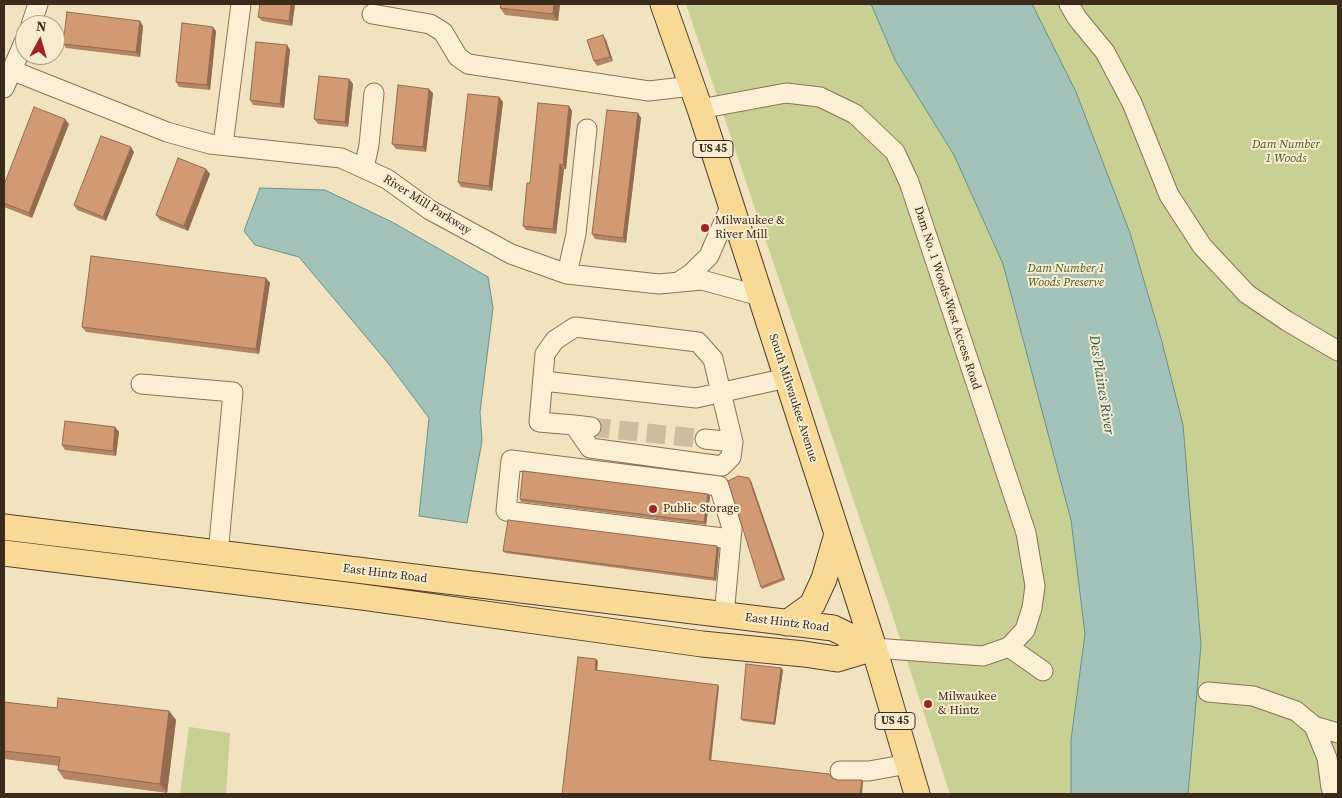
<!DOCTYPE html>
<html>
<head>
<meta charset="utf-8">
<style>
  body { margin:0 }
  #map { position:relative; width:1342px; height:798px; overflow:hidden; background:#f1e2c0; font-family:"Source Serif 4",serif }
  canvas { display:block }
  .frame { position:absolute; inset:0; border:5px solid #3a2b1c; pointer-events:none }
  .north { position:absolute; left:15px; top:15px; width:50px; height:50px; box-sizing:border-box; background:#f8ecd0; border:1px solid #ac9f88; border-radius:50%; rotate:6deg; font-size:14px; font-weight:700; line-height:20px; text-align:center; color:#3a2b1c }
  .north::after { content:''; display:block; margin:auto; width:18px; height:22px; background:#a02223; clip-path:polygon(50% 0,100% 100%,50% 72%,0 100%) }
</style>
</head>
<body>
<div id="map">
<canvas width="1342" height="798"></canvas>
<div class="frame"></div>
<div class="north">N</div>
</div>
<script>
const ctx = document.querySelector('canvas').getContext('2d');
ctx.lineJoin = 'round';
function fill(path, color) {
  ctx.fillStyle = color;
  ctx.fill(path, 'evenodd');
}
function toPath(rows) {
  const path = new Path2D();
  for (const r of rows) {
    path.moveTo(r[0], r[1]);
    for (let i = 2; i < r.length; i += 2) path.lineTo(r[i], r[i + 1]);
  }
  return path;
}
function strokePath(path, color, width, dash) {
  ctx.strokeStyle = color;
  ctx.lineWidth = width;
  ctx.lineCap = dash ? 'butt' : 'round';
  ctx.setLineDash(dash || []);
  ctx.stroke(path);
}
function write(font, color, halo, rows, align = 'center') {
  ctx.font = font + ' "Source Serif 4",serif';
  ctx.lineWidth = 4;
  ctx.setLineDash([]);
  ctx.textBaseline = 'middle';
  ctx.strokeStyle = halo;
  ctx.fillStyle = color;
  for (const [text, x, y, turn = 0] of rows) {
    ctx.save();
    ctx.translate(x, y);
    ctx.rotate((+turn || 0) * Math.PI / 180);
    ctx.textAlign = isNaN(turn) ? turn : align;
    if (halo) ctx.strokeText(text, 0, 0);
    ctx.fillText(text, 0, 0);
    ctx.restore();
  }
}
fill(toPath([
  [686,4,1338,4,1338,794,950,794,892,614],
  [189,727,230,733,226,794,180,794]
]), '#c9d093');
const water = toPath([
  [871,4,1032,4,1076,92,1130,233,1162,342,1183,425,1201,645,1188,794,1071,794,1071,740,1085,634,1071,520,1003,264,954,155,895,60,871,4],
  [260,188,325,190,392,222,488,277,493,308,480,412,482,441,467,523,419,516,429,418,388,363,299,257,255,245,244,231,260,188]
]);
fill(water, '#a3c3ba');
strokePath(water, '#699288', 1);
strokePath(toPath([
  [591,427,705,439]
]), '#ccbd9f', 19, [19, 9]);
const minor = toPath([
  [1069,4,1077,18,1105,52,1132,103,1169,195,1202,246,1247,294,1287,321,1338,351],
  [372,14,430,24,443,32,458,57,468,64,649,91,692,86],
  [31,25,38,4],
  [11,70,167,132,210,144,341,158,387,179,430,210,511,254,567,274,659,284,702,280,760,296],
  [4,88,25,40],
  [700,109,786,93,820,97,855,114,895,152,909,182,1026,533,1035,586,1032,608,1025,630,1009,647,983,656,874,648],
  [223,145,241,4],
  [364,168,369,145,374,93],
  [567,274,576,234,587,129],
  [680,281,692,273,709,256,731,205],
  [543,381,696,398,787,378],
  [141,384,233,392,218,554],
  [574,425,590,448,722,466,731,457,733,442,713,359,698,342,575,327,555,340,545,354,539,422,574,425,591,427],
  [705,439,733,442],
  [724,616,732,528,719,486,511,460,506,511,731,539],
  [1009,647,1043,671],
  [1208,692,1253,696,1296,711,1314,726,1338,733],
  [1314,726,1327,758,1331,788],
  [840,771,869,771,908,764]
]);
const major = toPath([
  [663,4,700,109,874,648,917,794],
  [4,527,833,628,874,648],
  [4,553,362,597,702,644,804,654,837,659,874,648],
  [787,623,812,605,824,579,837,534]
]);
strokePath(minor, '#8c7356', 21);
strokePath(major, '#59412b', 27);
strokePath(minor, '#fbefd4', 19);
strokePath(major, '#f8d995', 25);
fill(toPath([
  [295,4,292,26,262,21,258,17],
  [501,4,560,4,558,21,505,15,500,8],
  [143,26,140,57,66,48,63,44],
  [216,31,210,90,179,87,176,82],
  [603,35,606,40,613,61,597,66,594,61],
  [287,45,290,50,284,108,253,105,250,100],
  [349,79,353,84,348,127,318,124,314,119],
  [433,93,426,152,396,149,392,144],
  [499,97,503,102,492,191,461,187,458,182],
  [569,106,572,111,566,169,564,169,556,234,526,230,523,226],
  [638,113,641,118,626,243,595,239,592,234],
  [69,124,32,218,4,207,4,185],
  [134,152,106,221,77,210,74,205],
  [206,169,210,174,188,231,160,220,156,215],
  [266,278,270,283,259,354,86,332,82,327],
  [115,427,119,432,116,456,65,450,62,445],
  [751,481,785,580,762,589,761,587],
  [708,494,710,496,706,525,521,502,520,499],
  [717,546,719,549,716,581,505,553,503,551],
  [781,668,783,670,775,725,743,721,741,719],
  [4,702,57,708,169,711,176,720,167,793,64,779,58,770,59,766,4,759]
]), '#b58463');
fill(toPath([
  [291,4,295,4,292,26,289,21],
  [554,4,560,4,558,21,553,14],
  [140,21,143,26,140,57,136,52],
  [213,27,216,31,210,90,207,85],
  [603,35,606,40,613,61,610,57],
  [287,45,290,50,284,108,280,104],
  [349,79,353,84,348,127,345,122],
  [429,89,433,93,426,152,423,147],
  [499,97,503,102,492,191,489,186],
  [569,106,572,111,566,169,563,165],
  [638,113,641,118,626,243,623,238],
  [65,119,69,124,32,218,29,213],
  [131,147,134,152,106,221,103,217],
  [560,164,564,169,556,234,553,229],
  [206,169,210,174,188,231,184,226],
  [266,278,270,283,259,354,256,349],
  [115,427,119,432,116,456,113,451],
  [749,478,751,481,785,580,783,578],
  [708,494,710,496,706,525,704,522],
  [717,546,719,549,716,581,714,578],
  [596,659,598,661,597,672,595,670],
  [781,668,783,670,775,725,774,723],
  [718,685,719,687,711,762,709,760],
  [169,711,176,720,167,793,160,784],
  [862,780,863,782,862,794,860,794]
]), '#936c50');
const building = toPath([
  [260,4,291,4,289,21,258,17,260,4],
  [501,4,554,4,553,14,500,8,501,4],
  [67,12,140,21,136,52,63,44,67,12],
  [182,23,213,27,207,85,176,82,182,23],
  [603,35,610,57,594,61,587,40,603,35],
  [256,42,287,45,280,104,250,100,256,42],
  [319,76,349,79,345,122,314,119,319,76],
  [398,85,429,89,423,147,392,144,398,85],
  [468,94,499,97,489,186,458,182,468,94],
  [538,103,569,106,563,165,560,164,553,229,523,226,527,183,530,183,538,103],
  [34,107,65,119,29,213,4,203,4,185,34,107],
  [607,110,638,113,623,238,592,234,607,110],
  [101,136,131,147,103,217,74,205,101,136],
  [178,158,206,169,184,226,156,215,178,158],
  [91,256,266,278,256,349,82,327,91,256],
  [65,421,115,427,113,451,62,445,65,421],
  [523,471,708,494,704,522,520,499,523,471],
  [738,476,749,478,783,578,761,587,728,481,738,476],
  [508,520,717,546,714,578,503,551,508,520],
  [578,657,596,659,595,670,718,685,709,760,829,774,832,778,838,780,862,780,860,794,562,794,578,657],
  [746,664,781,668,774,723,741,719,746,664],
  [58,698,169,711,160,784,58,770,60,757,4,751,4,702,57,708,58,698]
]);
fill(building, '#d29a73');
strokePath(building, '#936c50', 1);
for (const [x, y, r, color] of [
  [705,228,5,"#a02223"],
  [653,509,5,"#a02223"],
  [928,704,5,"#a02223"]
]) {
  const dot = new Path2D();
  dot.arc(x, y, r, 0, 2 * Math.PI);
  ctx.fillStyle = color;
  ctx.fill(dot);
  strokePath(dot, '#f8ecd0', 2);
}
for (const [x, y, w] of [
  [713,149,40],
  [895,721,40]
]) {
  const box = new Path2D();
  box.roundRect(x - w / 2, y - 8.5, w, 17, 4);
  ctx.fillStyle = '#f8ecd0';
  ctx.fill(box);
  strokePath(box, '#3a2b1c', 1);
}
write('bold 11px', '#3a2b1c', null, [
  ["US 45",713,149],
  ["US 45",895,721]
]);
write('italic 12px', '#4b5821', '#f8ecd0', [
  ["Dam Number",1286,145],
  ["1 Woods",1286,159],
  ["Dam Number 1",1066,269],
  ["Woods Preserve",1066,283]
]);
write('12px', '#3a2b1c', '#f8ecd0', [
  ["River Mill Parkway",427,205,32],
  ["Dam No. 1 Woods-West Access Road",947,298,72],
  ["South Milwaukee Avenue",793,398,72],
  ["East Hintz Road",385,574,7],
  ["East Hintz Road",787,623,7]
]);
write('12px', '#3a2b1c', '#f8ecd0', [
  ["Milwaukee &",715,221],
  ["River Mill",715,235],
  ["Public Storage",663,509],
  ["Milwaukee",938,697],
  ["& Hintz",938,711]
], 'left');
write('italic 14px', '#2a5b58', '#f8ecd0', [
  ["Des Plaines River",1101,385,81]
]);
</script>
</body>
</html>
